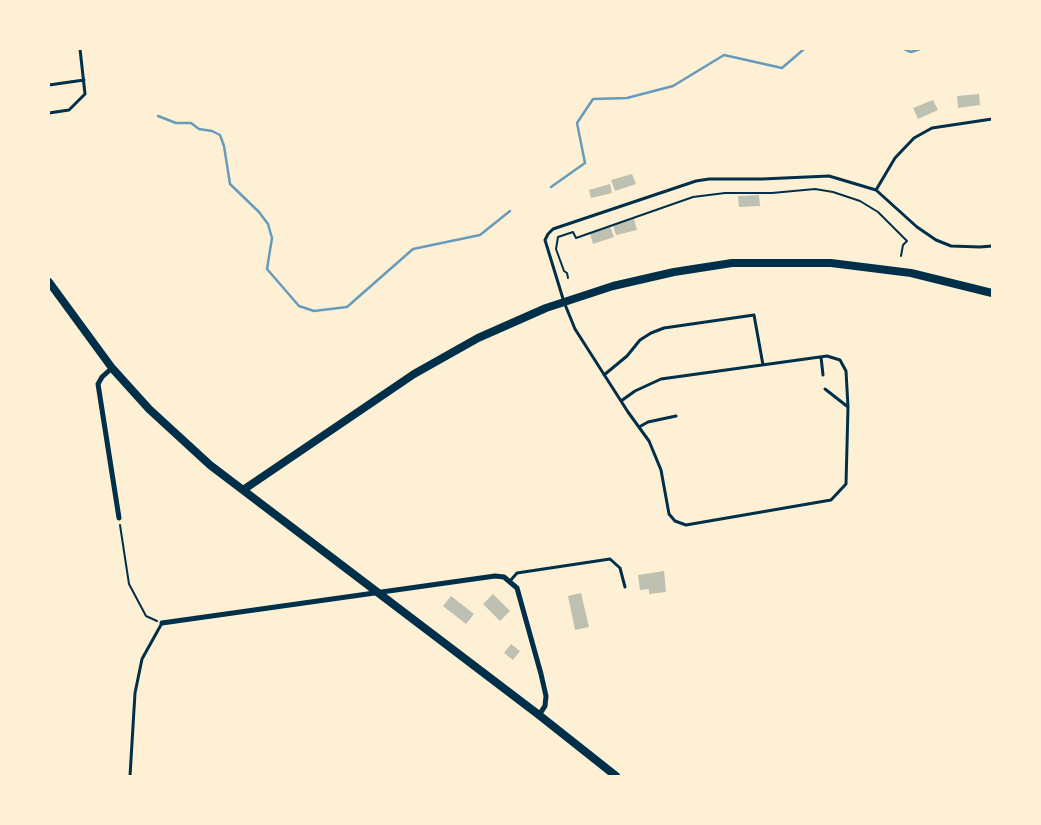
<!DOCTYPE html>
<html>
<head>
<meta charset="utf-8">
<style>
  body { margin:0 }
  #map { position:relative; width:1041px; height:825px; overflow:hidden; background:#fdf0d5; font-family:"Roboto Condensed",sans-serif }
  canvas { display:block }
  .frame { position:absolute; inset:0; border:50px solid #fdf0d5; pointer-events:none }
</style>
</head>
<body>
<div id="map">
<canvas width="1041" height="825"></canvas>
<div class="frame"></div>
</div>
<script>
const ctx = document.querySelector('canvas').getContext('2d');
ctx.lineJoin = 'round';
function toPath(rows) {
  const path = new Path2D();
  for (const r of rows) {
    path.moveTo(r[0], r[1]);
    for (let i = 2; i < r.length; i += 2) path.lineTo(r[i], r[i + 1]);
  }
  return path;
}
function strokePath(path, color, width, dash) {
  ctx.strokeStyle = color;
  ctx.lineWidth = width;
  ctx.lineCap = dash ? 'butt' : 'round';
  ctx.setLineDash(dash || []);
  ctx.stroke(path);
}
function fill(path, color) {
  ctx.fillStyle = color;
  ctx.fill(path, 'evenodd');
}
strokePath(toPath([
  [904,49,911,52,920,49],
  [158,116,176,123,191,123,199,129,212,131,220,135,224,146,230,184,259,212,268,224,272,238,267,269,299,306,314,311,347,307,413,249,480,235,510,211],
  [551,187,585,163,577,123,593,99,627,98,673,86,724,55,782,68,804,49]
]), '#669bbc', 2.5);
fill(toPath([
  [979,94,980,105,958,108,957,96],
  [933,100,938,110,918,119,913,108],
  [632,174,636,184,615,191,611,180],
  [610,184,612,193,591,198,589,190],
  [759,195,760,206,739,207,738,196],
  [634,219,637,230,616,235,613,225],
  [610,226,614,237,593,244,590,233],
  [664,571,666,592,649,594,649,589,640,590,638,575],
  [581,593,589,627,575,630,568,596],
  [493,594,510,611,500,621,483,604],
  [451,596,474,614,466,624,443,606],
  [511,644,520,651,513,660,504,653]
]), '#bec0b2');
strokePath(toPath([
  [568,278,567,273,564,271,556,249,558,237,573,232,576,238,693,197,725,193,772,193,815,189,833,192,860,201,878,212,907,241,903,245,901,256],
  [120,525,129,584,146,616,157,621]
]), '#003049', 2);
strokePath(toPath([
  [49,85,84,80],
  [49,113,69,110,85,94,80,49],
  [876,190,895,158,914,138,932,128,992,119],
  [821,357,823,375],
  [604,375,627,356,640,340,651,333,664,328,754,315,763,365],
  [825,389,848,407],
  [621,401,635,391,661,379,827,356,840,360,846,371,848,407,846,484,831,500,686,525,675,521,669,514,661,470,649,441,628,412,575,329,564,302,545,240,548,234,553,229,696,181,709,179,762,179,829,176,876,190,917,227,936,240,951,246,980,247,992,246],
  [639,427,648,422,676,416],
  [510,581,517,573,610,559,620,568,625,587],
  [130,776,135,693,142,659,162,623]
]), '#003049', 3);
strokePath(toPath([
  [112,368,102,377,98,384,119,518],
  [162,623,495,576,504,577,517,588,541,674,546,696,545,706,539,715]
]), '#003049', 5);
strokePath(toPath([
  [49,282,112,368,149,409,210,465,539,715,616,776],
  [243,490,414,374,478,338,546,308,613,286,674,272,732,263,831,263,911,273,992,293]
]), '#003049', 8);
</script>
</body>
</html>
